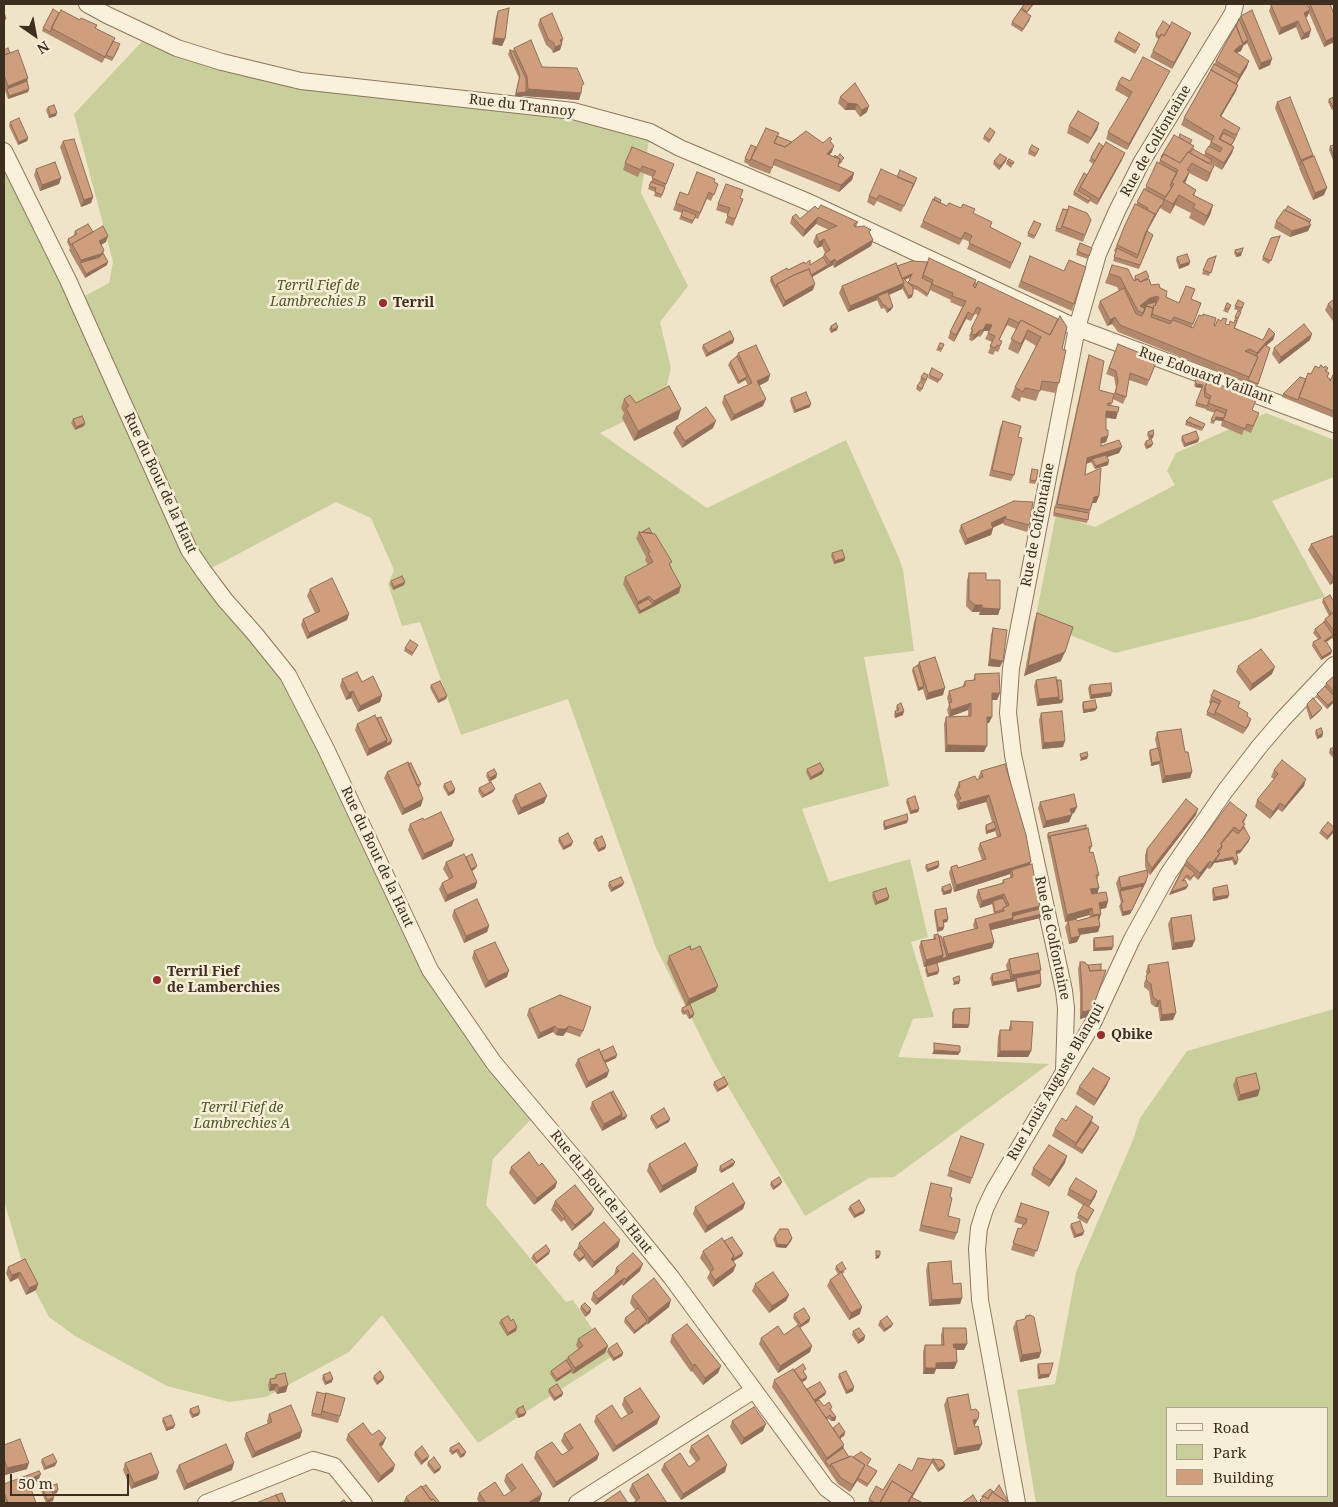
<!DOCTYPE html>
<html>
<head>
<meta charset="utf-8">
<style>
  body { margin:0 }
  #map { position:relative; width:1338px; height:1507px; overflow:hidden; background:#f0e4c8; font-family:"Noto Serif",serif }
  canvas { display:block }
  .frame { position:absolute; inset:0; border:5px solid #3d2e20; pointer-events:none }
  .legend { position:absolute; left:1166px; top:1407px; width:162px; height:90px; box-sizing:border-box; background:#f7eed8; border:1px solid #ada18e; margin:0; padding:6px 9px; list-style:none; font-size:15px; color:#3d2e20 }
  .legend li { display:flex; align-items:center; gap:10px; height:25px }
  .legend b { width:25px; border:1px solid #ada18e }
  .north { position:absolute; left:10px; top:10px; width:50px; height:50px; -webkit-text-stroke:4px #f7eed8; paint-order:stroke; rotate:147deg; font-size:14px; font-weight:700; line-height:20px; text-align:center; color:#3d2e20 }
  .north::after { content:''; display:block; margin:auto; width:18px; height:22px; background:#3d2e20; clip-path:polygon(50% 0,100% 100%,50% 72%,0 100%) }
  .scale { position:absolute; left:10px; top:1474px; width:119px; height:22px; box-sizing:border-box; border:2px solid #3d2e20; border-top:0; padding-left:6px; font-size:15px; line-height:18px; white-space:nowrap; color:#3d2e20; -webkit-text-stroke:4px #f7eed8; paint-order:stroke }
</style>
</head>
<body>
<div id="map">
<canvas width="1338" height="1507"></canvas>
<div class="frame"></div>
<ul class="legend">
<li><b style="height:6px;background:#faf1dc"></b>Road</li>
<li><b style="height:14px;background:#c9cf9b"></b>Park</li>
<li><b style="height:14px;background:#cf9f7d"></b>Building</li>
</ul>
<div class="north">N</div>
<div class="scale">50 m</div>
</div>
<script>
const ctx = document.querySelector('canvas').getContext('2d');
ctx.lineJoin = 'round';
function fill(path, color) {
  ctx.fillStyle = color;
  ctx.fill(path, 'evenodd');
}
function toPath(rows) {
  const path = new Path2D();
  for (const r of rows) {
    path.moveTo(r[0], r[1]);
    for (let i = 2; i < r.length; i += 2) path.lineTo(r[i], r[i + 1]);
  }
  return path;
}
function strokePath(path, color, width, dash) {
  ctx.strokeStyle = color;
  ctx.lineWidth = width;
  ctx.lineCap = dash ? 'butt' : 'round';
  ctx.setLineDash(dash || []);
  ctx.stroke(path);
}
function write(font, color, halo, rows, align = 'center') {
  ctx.font = font + ' "Noto Serif",serif';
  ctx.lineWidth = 5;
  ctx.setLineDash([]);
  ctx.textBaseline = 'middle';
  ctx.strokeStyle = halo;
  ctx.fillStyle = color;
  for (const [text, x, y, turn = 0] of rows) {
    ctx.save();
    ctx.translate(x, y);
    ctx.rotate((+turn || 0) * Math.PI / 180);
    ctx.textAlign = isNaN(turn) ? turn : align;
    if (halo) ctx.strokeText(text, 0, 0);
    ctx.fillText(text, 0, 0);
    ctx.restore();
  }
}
fill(toPath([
  [148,35,301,81,650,132,641,193,688,286,660,322,671,368,666,389,655,406,600,433,707,508,846,440,899,558,903,570,914,651,864,657,889,786,802,809,829,882,910,859,928,937,911,942,934,1017,913,1019,898,1057,1049,1064,894,1177,869,1178,805,1216,714,1063,656,948,568,699,461,735,420,622,402,626,388,584,394,570,371,518,336,502,204,572,288,675,430,970,537,1113,493,1159,486,1205,566,1302,573,1300,611,1357,478,1443,382,1315,349,1352,266,1397,229,1402,167,1386,75,1336,49,1317,25,1272,4,1201,4,151,77,300,109,283,113,262,74,114],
  [1266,413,1334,440,1334,477,1272,501,1325,597,1251,619,1115,653,1035,621,1056,514,1095,527,1175,485,1167,471,1176,453],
  [1334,1009,1334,1503,1036,1503,1017,1390,1055,1384,1076,1272,1133,1140,1140,1118,1187,1051],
  [1167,1408,1327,1408,1327,1496,1167,1496]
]), '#c9cf9b');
const minor = toPath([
  [87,4,107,15,177,48,222,62,301,81,573,111,650,132,680,148,806,201,1077,328,1334,424],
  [4,151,68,280,189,550,204,572,225,600,255,634,288,675,326,749,430,970,494,1063,585,1171,671,1277,826,1488,846,1503],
  [1064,1071,1066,1008,1064,991,1013,755,1008,713,1011,668,1077,328,1098,254,1117,211,1141,163,1233,13,1235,4],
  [206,1503,313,1460,334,1466,364,1503],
  [577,1503,754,1390],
  [1017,1503,980,1300,977,1249,979,1228,985,1209,994,1190,1093,1023,1132,939,1168,874,1225,791,1259,747,1282,720,1334,665]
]);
strokePath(minor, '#8d765c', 18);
strokePath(minor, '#faf1dc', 16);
fill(toPath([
  [1024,4,1034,4,1027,13,1030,20,1022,32,1011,25,1012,22],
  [1310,4,1330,4,1334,14,1334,42,1324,47,1309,13,1307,17,1306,17,1309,37,1301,40,1296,27,1279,35,1269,11,1271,5,1308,7],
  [498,11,505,39,502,46,492,44,496,17],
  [59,13,97,25,96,28,113,41,119,48,112,61,105,58,102,63,42,31,43,28],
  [1241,16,1270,65,1259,70,1247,43,1243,46,1241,51,1237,53,1247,67,1237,84,1238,85,1236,91,1221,116,1238,134,1232,145,1234,147,1232,153,1222,170,1210,163,1210,176,1207,182,1189,173,1185,183,1196,190,1194,196,1213,205,1210,215,1204,226,1189,218,1191,213,1175,205,1170,214,1160,208,1147,232,1153,235,1139,269,1113,261,1116,252,1114,251,1125,225,1159,163,1161,157,1190,144,1194,146,1193,149,1204,155,1209,146,1211,141,1181,125,1184,118,1211,70],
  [540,19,561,43,562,44,560,50,553,53,551,49,546,45,538,25],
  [1170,26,1188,40,1172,69,1150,57,1153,51,1159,40,1155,36,1156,33],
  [1115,39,1139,47,1135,54,1114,42],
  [514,48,581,93,579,100,525,96,515,96,519,78,508,54,510,50,513,51],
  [4,50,10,53,27,81,29,89,28,92,8,99,4,88],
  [1170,71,1167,77,1127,150,1106,139,1108,132,1129,98,1115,90,1118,83,1130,81],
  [855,83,867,112,860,117,855,110,845,110,838,103,840,97],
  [1334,97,1334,109,1332,110,1328,102,1329,99],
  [1277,102,1313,155,1313,156,1324,195,1313,200,1299,168,1300,166,1299,167,1275,108],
  [48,107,56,116,49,118,46,110],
  [10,122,28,138,27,141,18,145,9,126],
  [1099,123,1097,130,1088,144,1067,133,1069,126],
  [995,132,994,135,989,143,983,139,984,136],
  [777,136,792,142,823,143,831,142,832,152,829,155,843,161,838,166,854,173,852,180,839,192,773,165,770,174,749,166,749,165,744,162,745,158,756,147],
  [63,141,93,197,91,203,81,207,60,147],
  [1334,145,1334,163,1329,150,1330,146],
  [1029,150,1038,152,1035,157,1028,154],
  [1091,157,1122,160,1097,205,1090,201,1088,204,1073,195,1074,192,1087,175,1093,164,1089,161],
  [994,161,1006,161,999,170,993,164],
  [1007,161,1014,162,1011,168,1006,164],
  [625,163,674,164,661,198,654,196,655,192,648,189,653,177,640,172,638,177,623,170],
  [36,169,61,178,59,184,40,191,34,175],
  [897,177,916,181,901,212,877,201,874,206,867,202,869,196],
  [714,182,718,184,711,201,707,199,698,219,695,218,692,224,679,219,682,213,673,210,680,192,688,195],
  [740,198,743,199,733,226,725,223,728,214,716,210,718,204],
  [934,200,947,206,973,213,990,227,1021,243,1010,269,967,249,970,242,963,239,959,245,920,227,923,221],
  [818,209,858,222,856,227,870,233,873,240,871,246,834,268,833,265,812,277,813,290,783,307,770,281,771,277,805,264,810,265,823,257,824,254,825,253,822,246,817,248,813,242,816,235,829,230,816,224,803,237,790,223,792,217,800,219],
  [1063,209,1091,220,1083,242,1055,231],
  [1034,221,1041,224,1034,239,1027,236],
  [1276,221,1310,223,1308,231,1290,237,1274,228],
  [75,231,93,232,106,242,101,245,103,253,107,265,85,278,69,250,70,248,67,242,68,239,74,236,74,234],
  [1280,236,1269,264,1262,260,1263,257],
  [1080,243,1092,248,1088,259,1076,255],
  [1235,250,1241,256,1236,257,1234,253],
  [1030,256,1074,304,1072,311,1018,287],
  [1216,256,1209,276,1202,274,1208,259],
  [1177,257,1190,262,1189,265,1179,269,1176,260],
  [1112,265,1134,281,1135,276,1149,277,1148,279,1151,285,1160,288,1166,297,1179,303,1191,299,1201,303,1192,327,1193,328,1215,326,1225,324,1229,325,1234,323,1235,317,1241,312,1235,328,1263,340,1275,334,1273,340,1266,346,1270,348,1257,387,1118,332,1112,324,1107,326,1098,307,1100,301,1119,291,1117,287,1105,283],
  [897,266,976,280,975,283,1062,349,1059,383,1055,393,1040,390,1036,401,1021,397,1020,402,1011,397,1015,387,1036,346,1025,339,1018,354,1008,349,1016,329,1007,325,999,340,1000,348,998,352,995,351,993,355,988,353,992,342,985,339,989,331,984,331,980,337,978,336,972,341,969,340,970,337,969,336,978,315,975,314,971,321,966,319,954,342,948,338,950,332,962,307,950,302,951,300,930,290,931,288,927,297,917,290,913,289,912,297,908,299,902,288,902,289,889,295,891,310,887,313,884,308,881,309,877,300,848,312,839,293,842,286],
  [911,277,908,283,905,280],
  [1334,299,1334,321,1333,321,1325,310,1328,304],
  [1238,300,1243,307,1241,312,1234,309],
  [1227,303,1231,305,1228,313,1223,311],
  [831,326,837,330,831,333,829,329],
  [734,339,733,343,706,357,702,348,703,345],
  [1310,340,1279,364,1272,354,1274,348],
  [944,344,941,352,936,350,938,347],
  [1118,344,1157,360,1147,386,1129,380,1126,397,1123,404,1113,399,1111,406,1116,419,1106,418,1106,430,1108,436,1106,442,1101,444,1101,446,1122,447,1119,453,1107,457,1108,465,1095,469,1091,462,1086,464,1085,475,1099,496,1096,503,1092,503,1087,523,1053,516,1087,361,1089,355,1099,390,1114,394,1116,388,1114,377,1106,374],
  [738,353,770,375,768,381,759,386,763,406,731,421,722,403,724,396,748,385,745,380,738,384,728,365,730,362,737,356],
  [1319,368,1328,368,1327,372,1329,373,1327,378,1330,381,1334,373,1334,418,1282,397,1283,394,1306,379,1311,374],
  [943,374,938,383,928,378,929,375],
  [928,375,925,384,920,381,921,377],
  [1196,379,1252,411,1259,413,1251,433,1244,430,1242,435,1221,426,1222,421,1215,420,1214,424,1210,423,1215,413,1206,410,1206,409,1195,406,1202,388,1195,387,1194,385],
  [917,386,923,388,920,392,916,389],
  [791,398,810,407,794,413,790,401],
  [624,399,636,403,678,419,634,441,622,418,624,413,621,408],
  [73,419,85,423,84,426,75,430,71,423],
  [1003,421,1014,475,1011,481,989,476,1000,428],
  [1186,421,1205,424,1202,431,1185,425],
  [676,427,713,428,682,448,673,433],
  [1148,432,1153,438,1149,439,1147,435],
  [1182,436,1198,442,1184,447,1181,440],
  [1146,441,1151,447,1146,449,1144,444],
  [1032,469,1036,481,1035,484,1029,483],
  [1014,501,1029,525,1027,532,1004,525,1003,523,993,528,991,535,965,545,959,531,961,525],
  [639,532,671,566,679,593,639,614,623,584,625,577,648,565,645,560,646,557,636,538],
  [1333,538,1334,538,1334,582,1330,585,1308,550,1311,544],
  [832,553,845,558,844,561,834,564,831,556],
  [969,573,986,580,1000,609,998,615,979,615,980,612,972,612,966,606,967,580],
  [391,581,404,585,393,590,390,584],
  [310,589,349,614,347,620,307,639,301,625,303,619,315,613,307,596],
  [1323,599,1334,602,1334,641,1332,638,1326,642,1331,654,1321,660,1312,646,1313,642,1318,639,1313,633,1315,629,1323,623,1325,619,1329,616,1322,602],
  [1037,613,1061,661,1024,676,1034,622],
  [993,628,1000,667,988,666,991,634],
  [418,645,412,656,404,651,405,648],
  [919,662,943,695,926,700,923,689,918,691,912,671,913,668,918,665],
  [1238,666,1272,674,1250,691,1236,672],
  [975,674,1000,693,997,700,992,700,989,723,987,723,984,752,945,752,944,724,946,717,968,716,968,710,949,717,947,710,949,705,947,698,949,691,962,687,965,681,973,681],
  [1334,676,1334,702,1327,709,1316,697,1317,694,1325,686,1326,683],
  [342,679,362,682,382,695,380,702,358,712,351,698,346,700,340,686],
  [1036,680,1062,703,1037,706,1034,686],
  [431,685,446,699,438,703,430,688],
  [1090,685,1111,696,1090,699,1088,688],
  [1211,696,1238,707,1247,716,1249,725,1243,734,1206,715,1211,704,1209,703],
  [1083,702,1097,708,1095,711,1083,713,1082,705],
  [1307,704,1320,711,1310,720,1306,707],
  [897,705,903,715,895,718,894,715,895,711,897,711,896,708],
  [1041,713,1063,747,1042,749,1039,720],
  [357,724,391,744,367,756,355,730],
  [1316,730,1323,733,1322,737,1317,739,1315,733],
  [1157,732,1185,752,1192,772,1190,778,1162,783,1159,764,1151,766,1149,753,1150,750,1157,749,1155,739],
  [1334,747,1334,759,1329,753,1330,749],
  [807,769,824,770,822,774,810,780,806,772],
  [1274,770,1304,786,1282,812,1278,809,1270,819,1255,807,1257,800,1274,779,1271,777],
  [981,771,1030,865,1040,906,1039,909,1040,918,991,930,994,942,992,948,924,967,919,947,921,941,933,939,934,935,939,936,942,941,943,937,974,929,973,925,975,919,994,914,992,904,980,908,976,897,978,890,1002,883,1003,880,1010,878,1010,874,954,892,949,873,951,867,958,868,982,860,978,849,980,843,997,837,995,831,986,834,985,828,986,825,992,822,986,802,958,810,956,806,957,802,954,795,959,782,979,779,978,778],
  [387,772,421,784,420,787,418,788,421,806,402,815,384,778],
  [487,773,497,774,496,778,489,782,486,776],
  [444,784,455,789,454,793,448,796,443,787],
  [479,788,493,792,482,798,478,791],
  [515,795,544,803,518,815,512,801],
  [907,799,919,809,918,812,910,814,906,802],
  [1040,802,1077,807,1074,813,1072,814,1069,822,1043,828,1038,808],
  [1196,815,1150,875,1148,872,1148,875,1146,882,1130,914,1122,916,1119,906,1121,903,1116,883,1119,877,1147,870,1145,867,1145,855,1147,849],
  [1247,815,1244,823,1244,827,1249,841,1240,853,1237,854,1237,864,1234,865,1232,860,1214,863,1210,869,1207,868,1198,880,1194,876,1190,881,1186,878,1184,880,1186,889,1169,895,1186,861],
  [424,820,452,846,422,860,408,830,410,824],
  [884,821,907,823,884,830,883,824],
  [1334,827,1327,840,1319,833,1321,830],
  [1048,833,1092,846,1090,851,1099,875,1097,880,1097,893,1108,901,1106,908,1100,909,1101,914,1099,920,1100,926,1098,932,1080,935,1077,942,1069,944,1065,927,1068,921,1065,922,1047,836],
  [1089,915,1090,917,1077,921,1068,921],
  [559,838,573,842,571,846,563,850,558,841],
  [595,839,605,849,598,852,593,843],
  [466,857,475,869,472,871,477,882,475,888,445,902,439,889,442,883,449,879,443,869,446,862],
  [926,865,939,865,938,868,927,872,925,868],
  [609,882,624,883,622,886,611,892,608,886],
  [942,887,952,889,951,893,943,895,941,890],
  [1213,888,1228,898,1213,901,1212,891],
  [873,892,889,897,888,900,875,905,872,896],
  [454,910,489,926,487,932,464,943,452,916],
  [935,910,948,919,947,922,943,923,944,927,943,930,937,932,934,913],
  [1171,918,1192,947,1172,950,1168,924],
  [1094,938,1112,950,1093,951,1093,941],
  [691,950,718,986,715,992,690,1004,693,1017,689,1019,686,1014,683,1015,681,1011,682,1008,686,1006,667,963,669,956],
  [474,951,507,977,485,988,472,958],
  [1009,959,1040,973,1041,984,1040,987,1017,992,1015,981,992,986,990,978,992,974,1007,971,1006,965],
  [1080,962,1101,970,1090,1016,1080,1019,1080,994,1078,969],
  [1148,965,1173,1020,1160,1021,1158,1007,1155,1007,1151,1004,1149,991,1144,987,1144,983,1147,976,1146,972],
  [926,966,938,974,927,977,925,970],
  [529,1009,583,1031,580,1037,566,1032,563,1036,556,1035,553,1032,538,1039,527,1015],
  [954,1009,969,1025,968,1028,952,1028,952,1012],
  [1011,1021,1031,1051,1028,1057,997,1057,998,1037,1000,1030,1009,1030,1009,1028],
  [600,1052,616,1058,605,1063,607,1077,586,1088,575,1065,578,1059],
  [1236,1078,1258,1096,1238,1101,1233,1085],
  [714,1082,728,1084,726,1087,717,1092,713,1085],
  [1107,1085,1094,1106,1076,1094,1079,1087],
  [592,1102,627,1116,625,1119,620,1121,602,1131,590,1109],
  [651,1116,669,1122,656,1129,650,1119],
  [1066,1121,1091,1123,1099,1127,1098,1130,1082,1154,1074,1149,1052,1136,1055,1129],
  [961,1136,984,1144,970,1184,947,1176],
  [735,1162,733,1166,721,1173,719,1170,720,1166],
  [1065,1163,1049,1187,1031,1175,1033,1168],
  [649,1164,696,1172,660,1193,647,1171],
  [539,1166,557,1182,555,1188,534,1205,509,1173,511,1167],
  [771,1182,782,1182,780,1185,773,1190,770,1185],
  [931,1183,950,1197,948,1216,957,1233,954,1240,919,1231,929,1190],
  [1069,1189,1097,1191,1095,1197,1089,1207,1094,1210,1087,1224,1077,1218,1083,1205,1067,1195],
  [555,1201,591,1215,572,1231,564,1220,561,1222,551,1210],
  [745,1203,743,1209,705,1233,693,1214,695,1207],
  [1021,1203,1049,1212,1034,1257,1011,1250,1018,1228,1021,1229,1023,1225,1014,1222],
  [850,1206,864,1213,854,1218,848,1209],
  [1071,1224,1083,1235,1074,1238,1070,1227],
  [775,1236,792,1238,791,1241,786,1248,776,1247,773,1239],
  [620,1240,618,1247,592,1268,584,1258,579,1262,573,1255,574,1252,577,1249,579,1243],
  [724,1241,742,1256,733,1261,736,1265,733,1272,713,1287,707,1278,710,1272,700,1258,703,1251],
  [549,1254,536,1264,531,1258,533,1255],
  [25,1259,38,1284,36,1290,26,1295,18,1278,10,1282,6,1273,8,1267],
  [928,1263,953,1284,962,1298,960,1304,929,1306,926,1270],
  [836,1266,845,1272,842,1274,860,1314,849,1320,827,1286,830,1280,838,1274,835,1269],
  [616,1268,640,1271,623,1286,622,1284,596,1305,591,1300,593,1293,614,1275],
  [755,1284,789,1295,786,1301,769,1313,752,1291],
  [632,1296,669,1307,634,1334,624,1322,625,1318,635,1310,630,1303],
  [581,1306,591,1309,590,1313,585,1317,580,1309],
  [794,1314,810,1318,809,1322,800,1328,812,1346,810,1352,778,1373,759,1344,761,1338,784,1335,798,1325,793,1318],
  [501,1320,516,1331,507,1336,499,1323],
  [880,1321,893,1324,891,1327,884,1332,878,1325],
  [1016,1321,1041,1352,1039,1358,1020,1362,1013,1328],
  [943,1328,964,1350,956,1350,957,1362,954,1369,936,1369,934,1374,923,1374,923,1352,925,1345,941,1345,941,1335],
  [853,1331,865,1336,864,1340,858,1344,852,1335],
  [672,1335,721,1366,718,1373,703,1385,692,1371,691,1372,670,1342],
  [578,1339,608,1346,605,1353,573,1374,571,1372,556,1382,550,1374,551,1371,566,1360,568,1357,578,1349,576,1345],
  [608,1349,623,1353,622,1356,613,1361,607,1352],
  [1038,1364,1049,1377,1038,1379,1037,1367],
  [805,1372,804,1373,807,1377,806,1380,802,1382,807,1389,826,1392,825,1395,815,1402,824,1406,832,1407,831,1410,836,1417,835,1421,831,1421,829,1419,827,1420,833,1428,845,1432,844,1436,841,1437,841,1440,844,1445,843,1448,849,1457,853,1457,869,1462,867,1465,877,1471,876,1474,867,1487,857,1481,850,1492,838,1484,772,1387,774,1380],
  [839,1374,853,1391,846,1394,838,1377],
  [276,1375,286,1392,277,1394,274,1390,269,1391,268,1385,270,1379,275,1378],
  [323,1375,332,1382,325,1385,322,1379],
  [374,1376,384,1377,383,1380,377,1385,373,1379],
  [549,1389,563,1393,562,1396,554,1401,548,1392],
  [317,1392,340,1416,338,1423,311,1416],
  [624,1398,657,1424,613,1452,594,1422,596,1416,621,1419,628,1415,622,1405],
  [947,1398,971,1410,975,1425,974,1426,982,1444,979,1450,954,1455,944,1405],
  [190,1409,199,1415,192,1418,189,1412],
  [517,1409,526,1413,524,1416,518,1418,515,1412],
  [269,1414,302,1431,300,1438,252,1458,244,1439,246,1433,268,1424,267,1421],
  [163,1418,174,1428,166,1431,162,1421],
  [732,1421,763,1431,741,1445,730,1427],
  [348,1434,372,1435,383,1445,381,1446,393,1471,378,1483,346,1440],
  [564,1434,599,1454,597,1460,553,1488,534,1458,536,1452,562,1455,568,1451,561,1441],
  [459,1443,466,1452,464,1456,460,1458,456,1452,452,1455,449,1451,450,1448],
  [4,1445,27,1469,5,1475,4,1471],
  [691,1446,725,1472,681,1500,661,1470,664,1464,689,1467,696,1462,689,1452],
  [415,1452,428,1459,421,1465,414,1455],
  [42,1459,55,1466,44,1470,41,1462],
  [933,1459,945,1465,944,1468,938,1472,932,1463,912,1498,923,1503,868,1503,869,1499,912,1471,932,1460],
  [428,1462,440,1470,434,1474,427,1465],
  [125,1463,157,1479,131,1489,123,1470],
  [179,1465,232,1470,184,1490,176,1471],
  [506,1475,540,1501,536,1503,479,1503,477,1499,479,1493,504,1496,511,1492,504,1481],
  [38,1481,34,1482,35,1484,32,1491,36,1503,4,1503,4,1484],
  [632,1484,667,1503,636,1501,629,1491],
  [41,1485,51,1489,52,1485,57,1493,53,1494,53,1501,46,1503,40,1488],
  [422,1487,440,1503,403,1503,406,1497]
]), '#b2896c');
fill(toPath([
  [1310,10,1307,17,1302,20,1304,13],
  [1298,21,1296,27,1279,35,1281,28],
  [1311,30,1309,37,1301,40,1304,34],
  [1191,33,1188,40,1172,69,1174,63],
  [1334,37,1334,42,1324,47,1326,41],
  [494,38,505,39,502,46,492,44],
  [563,39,560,50,553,53,555,47,560,40],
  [1248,40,1247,43,1243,46,1241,51,1235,53,1234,51,1238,47],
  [1272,59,1270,65,1259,70,1261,63],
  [1249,61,1247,67,1233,90,1240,75],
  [1170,71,1167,77,1127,150,1129,144],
  [28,78,26,85,7,89,8,86],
  [1238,85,1236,91,1218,122,1220,116],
  [29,89,28,92,8,99,9,96],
  [528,89,581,93,579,100,525,96,515,96,516,93,526,92],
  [848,103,857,104,855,110,845,110],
  [869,106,867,112,860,117,862,110],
  [57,113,56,116,49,118,50,115],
  [1099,123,1097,130,1088,144,1091,138],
  [28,138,27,141,18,145,19,142],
  [834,146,832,152,825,160,827,154],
  [1234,147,1232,153,1222,170,1224,163],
  [1125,153,1122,160,1097,205,1099,199],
  [1313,155,1311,161,1302,161,1300,166,1299,167,1301,160],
  [1007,158,1006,161,999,170,1000,166],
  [1214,166,1210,176,1207,182,1210,173],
  [1190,171,1186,181,1180,192,1183,182],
  [854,173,852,180,839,192,841,185],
  [61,178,59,184,40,191,42,185],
  [1327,188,1324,195,1313,200,1315,193],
  [1179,195,1175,205,1170,214,1173,204],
  [93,197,91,203,81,207,84,200],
  [1161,205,1160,208,1142,240,1145,234],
  [1213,205,1210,215,1204,226,1207,216],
  [818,217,816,224,803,237,805,230],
  [1311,220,1310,223,1308,226,1311,225,1308,231,1290,237,1292,231],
  [108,236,106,242,97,247,99,241],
  [824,239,822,246,817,248,819,242],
  [873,240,871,246,834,268,836,262],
  [104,250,102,256,80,263,79,267,81,260],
  [1242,252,1241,256,1236,257,1237,254],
  [835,259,833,265,827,268,830,262],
  [108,262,107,265,85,278,86,274],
  [1190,262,1189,265,1179,269,1180,265],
  [828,265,827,268,807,280,809,276],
  [912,274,911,277,901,281,903,278],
  [904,283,902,289,879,299,878,296,877,300,848,312,850,306],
  [815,284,813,290,783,307,785,301],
  [913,294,912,297,908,299,909,296],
  [1158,296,1155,305,1145,309,1140,306,1150,298],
  [893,307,891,310,887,313,888,309],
  [968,312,966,319,954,342,956,335],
  [1115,317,1112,324,1107,326,1110,320],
  [1009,318,1007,325,996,346,999,340],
  [986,324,992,325,990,331,984,331,980,337],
  [838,327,837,330,831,333,832,330],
  [980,330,978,336,972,341,975,335],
  [1028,330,1025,339,1018,354,1021,344],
  [1275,334,1273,340,1263,348,1255,359,1257,353,1266,342],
  [1312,334,1310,340,1279,364,1281,357],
  [734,339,733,343,706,357,708,353],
  [770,375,768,381,754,388,757,381],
  [747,377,745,380,738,384,739,381],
  [1197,384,1203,385,1202,388,1195,387],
  [766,399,763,406,731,421,734,415],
  [811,404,810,407,794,413,796,410],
  [681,409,678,419,634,441,638,431],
  [1106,411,1118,412,1116,419,1103,417],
  [1216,417,1224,418,1223,421,1215,420],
  [716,421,713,428,682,448,685,441],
  [85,423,84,426,75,430,76,427],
  [1154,434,1153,438,1149,439,1150,436],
  [1108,436,1106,442,1099,444,1101,438],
  [1199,439,1198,442,1184,447,1185,444],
  [1153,444,1151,447,1146,449,1147,446],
  [1122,447,1119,453,1093,462,1092,459,1091,462,1085,464,1087,458],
  [1109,461,1108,465,1095,469,1096,466],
  [1099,496,1096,503,1091,503,1094,497],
  [1006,516,1003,523,988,529,991,523],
  [993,528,991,535,965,545,967,539],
  [845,558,844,561,834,564,835,561],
  [1334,577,1334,582,1330,585,1333,578],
  [405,582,404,585,393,590,394,587],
  [681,586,679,593,651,608,654,601],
  [649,596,647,602,637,605,638,602],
  [653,604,651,608,639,614,640,611],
  [975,605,982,605,980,612,972,612],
  [982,608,1000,609,998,615,979,615],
  [349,614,347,620,307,639,309,633],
  [1333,635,1332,638,1322,645,1324,641],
  [1332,651,1331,654,1321,660,1322,657],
  [1065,652,1061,661,1024,676,1028,666],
  [990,659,1003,661,1000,667,988,666],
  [1275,667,1272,674,1250,691,1252,684],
  [924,686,923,689,918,691,919,688],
  [945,688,943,695,926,700,928,693],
  [353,691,351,698,346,700,349,693],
  [1112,692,1111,696,1090,699,1091,695],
  [992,693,1000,693,997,700,990,700],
  [382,695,380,702,358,712,360,706],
  [447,696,446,699,438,703,439,700],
  [1059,697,1063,700,1062,703,1037,706,1039,699],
  [1334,700,1334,702,1327,709,1328,705],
  [971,703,968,710,949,717,951,710],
  [1097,708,1095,711,1083,713,1084,710],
  [1322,708,1320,711,1310,720,1312,717],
  [904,711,903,715,895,718,896,714],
  [987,717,992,717,989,723,984,723],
  [1251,719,1249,725,1243,734,1246,728],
  [1323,733,1322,737,1317,739,1318,736],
  [387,740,392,741,391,744,367,756,369,749],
  [1065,741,1063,747,1042,749,1044,743],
  [947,745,987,746,984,752,945,752],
  [1088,756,1087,759,1080,761,1081,758],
  [1161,761,1159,764,1151,766,1152,763],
  [824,770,822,774,810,780,811,777],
  [1192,772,1190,778,1162,783,1165,776],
  [497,774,496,778,489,782,490,778],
  [1306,779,1304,786,1282,812,1285,806],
  [455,789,454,793,448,796,449,793],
  [495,789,493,792,482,798,484,795],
  [989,795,986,802,958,810,960,803],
  [547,796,544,803,518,815,521,808],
  [423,799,421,806,402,815,404,809],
  [1280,803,1278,809,1270,819,1273,812],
  [1077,807,1074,813,1068,815,1070,809],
  [919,809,918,812,910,814,911,811],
  [1198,809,1196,815,1150,875,1152,868],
  [1072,815,1069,822,1043,828,1046,821],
  [908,820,907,823,884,830,885,827],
  [996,828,995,831,986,834,987,831],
  [1334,829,1334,832,1327,840,1328,836],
  [1250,838,1249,841,1240,853,1235,854,1236,851],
  [454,840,452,846,422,860,424,854],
  [573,842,571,846,563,850,564,847],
  [606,846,605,849,598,852,599,849],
  [1220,853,1233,857,1232,860,1214,863,1210,869,1212,863],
  [1238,860,1237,864,1234,865,1235,862],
  [1210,861,1207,868,1198,880,1200,873],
  [1031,862,1028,869,1012,870,1010,874,954,892,956,885],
  [939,865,938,868,927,872,928,869],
  [477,866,475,869,468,873,469,869],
  [1148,875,1146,882,1130,914,1122,916,1123,912,1132,910,1120,891,1121,888],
  [477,882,475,888,445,902,447,895],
  [624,883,622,886,611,892,612,888],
  [1188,886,1186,889,1169,895,1171,892],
  [1099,888,1097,895,1088,896,1090,889],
  [952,889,951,893,943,895,944,892],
  [1004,894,1002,901,993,901,992,904,980,908,982,901],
  [1229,895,1228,898,1213,901,1215,897],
  [889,897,888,900,875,905,877,902],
  [1108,901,1106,908,1096,910,1099,903],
  [1040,906,1038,913,1042,914,1040,918,987,931,989,924,1012,913],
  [1092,908,1089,915,1065,922,1067,915],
  [1101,914,1099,920,1090,921,1093,915],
  [948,919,947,922,941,923,943,920],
  [489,926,487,932,464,943,466,936],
  [1100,926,1098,932,1076,935,1078,929],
  [944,927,943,930,937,932,938,928],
  [1080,936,1077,942,1069,944,1071,938],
  [1195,940,1192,947,1172,950,1174,943],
  [994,942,992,948,946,960,948,954],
  [1113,947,1112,950,1093,951,1095,948],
  [943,955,947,957,946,960,924,967,926,960],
  [1041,970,1039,977,1016,978,1015,981,1010,982,1012,975],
  [509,971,507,977,485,988,488,981],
  [939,971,938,974,927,977,928,974],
  [1011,979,1010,982,992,986,993,982],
  [960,981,959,984,953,985,954,982],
  [1041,984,1040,987,1017,992,1018,989],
  [718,986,715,992,686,1006,689,999],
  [1160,1000,1158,1007,1155,1007,1158,1001],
  [1092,1010,1090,1016,1080,1019,1082,1012],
  [1176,1013,1173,1020,1160,1021,1162,1015],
  [694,1014,693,1017,689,1019,690,1016],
  [953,1024,969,1025,968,1028,952,1028],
  [555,1026,553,1032,538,1039,540,1033],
  [569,1026,566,1032,563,1036,556,1035,558,1029],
  [934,1050,960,1052,958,1055,932,1054],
  [1000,1051,1031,1051,1028,1057,997,1057],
  [617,1055,616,1058,601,1065,602,1062],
  [609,1071,607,1077,586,1088,588,1082],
  [1110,1078,1107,1085,1094,1106,1097,1099],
  [728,1084,726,1087,717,1092,719,1089],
  [1260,1089,1258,1096,1238,1101,1240,1095],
  [622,1114,627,1116,625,1119,620,1121,602,1131,604,1124],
  [1093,1117,1091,1123,1075,1146,1076,1143],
  [670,1119,669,1122,656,1129,658,1126],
  [1099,1127,1098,1130,1082,1154,1083,1150],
  [1067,1156,1065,1163,1049,1187,1051,1180],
  [735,1162,733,1166,721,1173,722,1170],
  [698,1165,696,1172,660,1193,662,1186],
  [557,1182,555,1188,534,1205,537,1198],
  [782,1182,780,1185,773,1190,774,1187],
  [1097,1191,1095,1197,1088,1208,1091,1201],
  [745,1203,743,1209,705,1233,707,1226],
  [594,1209,591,1215,572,1231,575,1225],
  [865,1210,864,1213,854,1218,855,1215],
  [1084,1232,1083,1235,1074,1238,1076,1235],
  [792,1238,791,1241,786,1248,776,1247,777,1244],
  [620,1240,618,1247,592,1268,594,1262],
  [550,1251,549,1254,536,1264,537,1261],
  [743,1253,742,1256,732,1262,731,1259,734,1256],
  [585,1255,584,1258,579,1262,580,1259],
  [880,1255,879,1258,875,1259,876,1256],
  [643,1264,640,1271,623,1286,626,1279],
  [736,1265,733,1272,713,1287,715,1280],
  [20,1272,18,1278,10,1282,12,1275],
  [624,1278,622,1284,596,1305,598,1299],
  [38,1284,36,1290,26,1295,29,1288],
  [789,1295,786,1301,769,1313,772,1306],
  [962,1298,960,1304,929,1306,932,1300],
  [671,1300,669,1307,647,1325,649,1318],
  [862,1307,860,1314,849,1320,851,1313],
  [591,1309,590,1313,585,1317,587,1313],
  [810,1318,809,1322,799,1328,801,1325],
  [647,1321,646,1324,634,1334,635,1331],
  [893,1324,891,1327,884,1332,885,1329],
  [517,1327,516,1331,507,1336,508,1333],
  [865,1336,864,1340,858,1344,859,1340],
  [953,1344,967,1344,964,1350,951,1350],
  [608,1346,605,1353,573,1374,575,1368],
  [812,1346,810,1352,778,1373,780,1366],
  [1041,1352,1039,1358,1020,1362,1022,1355],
  [623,1353,622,1356,613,1361,614,1358],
  [957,1362,954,1369,936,1369,934,1374,923,1374,925,1368,936,1363],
  [695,1364,692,1371,691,1372,693,1366],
  [721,1366,718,1373,703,1385,705,1378],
  [572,1369,571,1372,556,1382,557,1379],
  [1050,1374,1049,1377,1038,1379,1040,1375],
  [384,1377,383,1380,377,1385,378,1382],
  [807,1377,806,1380,797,1385,799,1382],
  [333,1379,332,1382,325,1385,326,1382],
  [277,1384,274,1390,269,1391,271,1385],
  [288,1385,286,1392,277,1394,279,1388],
  [854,1387,853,1391,846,1394,847,1391],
  [826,1392,825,1395,811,1405,812,1402],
  [563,1393,562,1396,554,1401,555,1398],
  [200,1412,199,1415,192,1418,193,1415],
  [526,1413,524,1416,518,1418,519,1415],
  [660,1417,657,1424,613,1452,616,1446],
  [836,1417,835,1421,831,1421,832,1418],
  [978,1419,975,1425,971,1427,973,1420],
  [766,1424,763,1431,741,1445,744,1438],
  [175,1425,174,1428,166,1431,167,1428],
  [302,1431,300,1438,252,1458,255,1452],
  [845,1432,844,1436,839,1439,840,1436],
  [386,1438,383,1445,376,1450,379,1444],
  [982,1444,979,1450,954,1455,957,1448],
  [844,1445,842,1452,825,1461,827,1458],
  [458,1449,456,1452,452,1455,453,1452],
  [466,1452,464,1456,460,1458,461,1455],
  [599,1454,597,1460,553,1488,556,1482],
  [429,1456,428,1459,421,1465,422,1461],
  [933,1460,909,1503,908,1503],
  [57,1462,55,1466,44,1470,46,1467],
  [29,1463,27,1469,5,1475,7,1468],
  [234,1463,232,1470,184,1490,187,1484],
  [395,1465,393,1471,378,1483,381,1476],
  [727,1465,725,1472,681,1500,683,1494],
  [865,1465,857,1481,850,1492,853,1485],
  [945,1465,944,1468,938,1472,939,1469],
  [441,1467,440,1470,434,1474,435,1471],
  [159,1473,157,1479,131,1489,134,1483],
  [41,1474,38,1481,30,1484,32,1478],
  [35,1484,32,1490,27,1492,30,1486],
  [58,1490,57,1493,53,1494,54,1491],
  [542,1494,540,1501,536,1503,528,1503],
  [54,1497,53,1501,46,1503,47,1500]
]), '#916f58');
const building = toPath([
  [1024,4,1033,4,1027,12,1022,8,1024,4],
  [1273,4,1307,4,1310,10,1304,13,1311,30,1304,34,1298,21,1281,28,1271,5,1273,4],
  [1310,4,1330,4,1334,14,1334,37,1326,41,1310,4],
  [509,8,505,39,494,38,498,11,509,8],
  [53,9,59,13,50,32,43,28,53,9],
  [1021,9,1031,16,1023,29,1012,22,1021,9],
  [61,10,80,20,81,18,97,25,95,28,115,38,105,57,51,28,61,10],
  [1252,10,1272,59,1261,63,1241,16,1252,10],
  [4,12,6,19,4,20,4,12],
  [552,13,563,39,560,40,562,44,555,47,554,43,548,39,540,19,552,13],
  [1239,19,1248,40,1243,43,1236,26,1239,19],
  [1163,21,1170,26,1164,36,1161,34,1160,37,1156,33,1163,21],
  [1172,22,1191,33,1174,63,1153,51,1161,34,1164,36,1172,22],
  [1236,25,1243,44,1238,47,1234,51,1249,61,1240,75,1216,61,1236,25],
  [1119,32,1140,44,1136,51,1115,39,1119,32],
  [531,40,542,67,577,68,584,84,582,85,581,93,528,89,527,76,514,48,531,40],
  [113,41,120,44,113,58,106,55,113,41],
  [8,48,10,53,4,55,4,50,8,48],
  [18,50,28,78,8,86,4,75,4,55,18,50],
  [510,50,513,51,526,79,526,92,516,93,520,75,510,50],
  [1143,57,1170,71,1129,144,1108,132,1132,92,1118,83,1122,77,1130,81,1143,57],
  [1214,64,1239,78,1236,84,1211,70,1214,64],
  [1211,70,1238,85,1220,116,1240,128,1236,135,1224,129,1219,139,1234,147,1224,163,1205,152,1209,146,1220,152,1222,148,1211,142,1214,136,1184,118,1211,70],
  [27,81,29,89,9,96,7,89,27,81],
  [855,83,869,106,862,110,857,104,848,103,840,97,855,83],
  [1290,97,1313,155,1301,160,1277,102,1290,97],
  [1334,97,1334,106,1333,107,1329,99,1334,97],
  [54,105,57,113,50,115,48,107,54,105],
  [1078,111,1099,123,1091,138,1069,126,1078,111],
  [19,118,28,138,19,142,10,122,19,118],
  [766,128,779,133,774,143,785,147,806,131,823,143,830,137,832,139,830,141,834,146,827,154,840,159,838,166,854,173,841,185,775,159,772,168,751,159,766,128],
  [990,128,995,132,990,140,984,136,990,128],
  [1223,133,1235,139,1231,145,1220,139,1223,133],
  [1180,134,1192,140,1190,144,1179,137,1180,134],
  [1174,135,1194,146,1189,152,1188,152,1180,163,1164,154,1162,157,1161,157,1174,135],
  [777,136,792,142,785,147,774,143,777,136],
  [74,139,93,197,84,200,63,141,74,139],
  [1106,142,1125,153,1099,199,1080,187,1106,142],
  [1099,143,1103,146,1095,161,1091,157,1099,143],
  [751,145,756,147,750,161,745,158,751,145],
  [1032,145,1039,149,1036,154,1029,150,1032,145],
  [1334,145,1334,157,1330,146,1334,145],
  [632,147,674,164,666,184,652,178,656,171,642,166,641,170,625,163,632,147],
  [1193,149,1212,160,1209,164,1190,153,1193,149],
  [1188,152,1214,166,1210,173,1192,163,1187,170,1190,171,1183,182,1196,190,1193,195,1213,205,1207,216,1193,208,1195,204,1179,195,1173,204,1164,199,1174,184,1171,183,1178,170,1160,160,1164,154,1180,163,1188,152],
  [840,154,844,158,839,163,840,159,834,157,835,155,837,157,840,154],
  [1000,154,1007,158,1000,166,994,161,1000,154],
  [1314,156,1327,188,1315,193,1302,161,1314,156],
  [1009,159,1014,162,1013,164,1007,161,1009,159],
  [55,162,61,178,42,185,36,169,55,162],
  [1157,162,1177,173,1170,186,1172,187,1166,197,1146,186,1157,162],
  [881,169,914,184,904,206,879,195,877,199,869,196,881,169],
  [900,170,917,178,912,187,914,184,897,177,900,170],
  [697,172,715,179,714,182,718,184,714,195,709,192,700,213,676,203,680,192,688,195,697,172],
  [1084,173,1087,175,1078,191,1091,198,1089,201,1074,192,1084,173],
  [651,182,665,187,662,195,655,192,656,188,649,186,651,182],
  [726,184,743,190,740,198,743,199,735,219,727,216,730,208,718,204,726,184],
  [1144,189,1164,200,1162,206,1161,205,1154,217,1155,214,1147,210,1148,208,1137,202,1144,189],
  [935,197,941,200,940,203,934,200,935,197],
  [933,199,947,206,949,203,961,208,963,204,975,209,973,213,992,222,990,227,1021,243,1012,263,969,243,972,236,965,232,961,239,923,221,933,199],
  [1135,204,1155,214,1145,234,1138,255,1117,245,1125,225,1135,204],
  [821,205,858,222,854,224,855,227,864,226,871,230,869,232,873,240,836,262,835,259,830,262,824,254,830,250,824,239,819,242,816,235,837,226,818,217,805,230,792,217,796,214,800,219,815,206,818,209,821,205],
  [1069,206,1087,213,1091,220,1085,235,1062,226,1069,206],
  [1288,206,1311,220,1309,222,1285,210,1288,206],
  [1063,209,1068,210,1061,229,1056,228,1063,209],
  [683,210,696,215,693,221,681,216,683,210],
  [1284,210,1308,221,1311,225,1292,231,1276,221,1284,210],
  [1034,221,1041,224,1035,236,1028,233,1034,221],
  [88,224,93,232,72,244,71,245,68,239,77,234,75,231,88,224],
  [103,226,108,236,99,241,104,250,101,254,81,260,72,244,103,226],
  [1147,231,1153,235,1140,265,1114,257,1117,248,1137,258,1147,231],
  [1280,236,1271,261,1263,257,1271,238,1280,236],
  [1080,243,1092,248,1089,256,1077,251,1080,243],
  [1243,248,1242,252,1237,254,1235,250,1243,248],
  [103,253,108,262,86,274,80,263,100,257,103,253],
  [1187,254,1190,262,1180,265,1177,257,1187,254],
  [1030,256,1064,271,1069,260,1086,267,1074,304,1021,281,1030,256],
  [1216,256,1211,273,1203,270,1208,259,1216,256],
  [823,257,828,265,811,275,809,269,794,275,777,284,776,288,771,277,787,268,788,270,804,262,805,264,810,260,810,265,823,257],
  [929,258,976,280,973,286,975,288,978,281,1058,319,1050,335,1021,320,1019,323,1009,318,999,340,1002,341,1000,346,997,345,995,348,990,346,995,336,988,333,992,325,986,324,983,330,980,330,975,335,971,334,973,330,971,329,981,309,977,307,973,315,968,312,956,335,950,332,966,301,952,296,953,293,932,284,933,280,923,275,929,258],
  [912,261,928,262,922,278,932,283,928,294,918,287,908,283,913,287,913,294,909,296,903,285,904,283,897,266,912,261],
  [912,274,908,283,903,278,912,274],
  [896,263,904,283,850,306,842,286,896,263],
  [1112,265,1128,269,1134,281,1138,279,1140,282,1149,279,1151,285,1159,284,1160,288,1167,291,1166,297,1179,303,1186,286,1195,289,1191,299,1201,303,1193,324,1174,317,1171,321,1152,314,1154,305,1155,306,1159,298,1158,296,1150,298,1141,305,1140,306,1145,309,1143,313,1138,311,1120,277,1109,274,1112,265],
  [809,269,815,284,785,301,777,284,794,275,809,269],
  [1146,271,1149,277,1140,282,1138,279,1136,280,1135,276,1146,271],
  [975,283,977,284,975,288,973,286,975,283],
  [1124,288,1136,314,1142,316,1146,306,1153,308,1151,317,1170,324,1173,320,1193,328,1199,315,1203,316,1203,314,1216,318,1214,326,1215,326,1218,319,1221,321,1223,318,1227,319,1225,324,1229,325,1230,321,1234,323,1235,320,1237,321,1234,328,1263,340,1269,328,1275,334,1266,342,1257,353,1250,349,1245,351,1258,357,1249,377,1120,325,1115,317,1110,320,1100,301,1124,288],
  [888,292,893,307,888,309,885,305,883,305,878,296,888,292],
  [1334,299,1334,312,1328,304,1334,299],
  [1238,300,1244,303,1242,308,1235,306,1238,300],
  [1156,302,1156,303,1155,306,1154,305,1153,308,1146,306,1143,314,1145,309,1144,308,1148,304,1156,302],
  [1227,303,1231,305,1229,309,1225,308,1227,303],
  [1238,311,1241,312,1238,318,1235,317,1238,311],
  [1060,316,1067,327,1062,349,1066,350,1059,383,1042,381,1040,391,1025,388,1023,392,1015,387,1041,337,1028,330,1021,344,1011,339,1021,320,1050,335,1060,316],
  [836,323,838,327,832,330,831,326,836,323],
  [1304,324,1312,334,1281,357,1274,348,1304,324],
  [730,331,734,339,708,353,703,345,730,331],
  [940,343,944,344,942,349,938,347,940,343],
  [1118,344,1157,360,1149,380,1130,373,1126,397,1115,393,1118,382,1116,371,1109,368,1118,344],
  [756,345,770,375,757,381,766,399,734,415,724,396,752,383,738,353,756,345],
  [1265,345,1270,348,1258,384,1248,380,1258,357,1256,356,1265,345],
  [1089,355,1104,361,1099,390,1114,394,1112,403,1108,403,1107,405,1119,407,1118,412,1106,411,1106,430,1108,430,1108,436,1101,438,1101,446,1119,440,1122,447,1087,458,1085,475,1101,468,1099,496,1094,497,1090,510,1057,504,1089,355],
  [737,356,747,377,739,381,730,362,737,356],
  [1321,365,1324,368,1325,366,1328,368,1325,371,1329,373,1327,377,1330,379,1330,381,1334,373,1334,411,1299,397,1308,373,1311,374,1315,366,1319,368,1321,365],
  [932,368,943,374,940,380,929,375,932,368],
  [924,373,928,375,926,380,921,377,924,373],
  [1300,377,1306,379,1298,400,1283,394,1300,377],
  [1196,379,1207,383,1204,389,1205,397,1210,399,1207,406,1196,403,1203,385,1197,384,1195,382,1196,379],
  [1209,380,1256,400,1252,410,1259,413,1253,426,1247,424,1245,429,1223,420,1227,410,1208,403,1211,396,1206,393,1205,386,1209,380],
  [920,382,924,384,922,389,917,386,920,382],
  [669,386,681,409,638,431,626,408,629,406,624,399,630,395,636,403,669,386],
  [806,392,811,404,796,410,791,398,806,392],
  [706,407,716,421,685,441,676,427,706,407],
  [1216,410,1226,414,1224,418,1216,417,1215,421,1211,420,1216,410],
  [82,416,85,423,76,427,73,419,82,416],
  [1190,417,1205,424,1203,428,1186,421,1190,417],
  [1003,421,1021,426,1018,437,1022,438,1014,475,992,470,1003,421],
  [1153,430,1154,434,1150,436,1148,432,1153,430],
  [1196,431,1199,439,1185,444,1182,436,1196,431],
  [1151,439,1153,444,1147,446,1146,441,1151,439],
  [1106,455,1109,461,1096,466,1092,459,1106,455],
  [1032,469,1038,470,1036,481,1030,480,1032,469],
  [1014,501,1033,502,1029,525,1006,519,1006,516,991,523,993,528,967,539,961,525,1014,501],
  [1055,507,1089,513,1088,520,1054,513,1055,507],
  [649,528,652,533,642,532,649,528],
  [639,532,655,534,672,562,669,564,681,586,654,601,649,596,638,602,625,577,653,562,648,553,650,552,639,532],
  [1332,536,1334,540,1334,577,1333,578,1311,544,1332,536],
  [842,550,845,558,835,561,832,553,842,550],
  [969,573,986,573,986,580,1000,580,1000,609,982,608,982,605,975,605,969,600,969,573],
  [402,576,405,582,394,587,391,581,402,576],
  [332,578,349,614,309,633,303,619,320,611,310,589,332,578],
  [1330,595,1334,602,1334,612,1331,614,1323,599,1330,595],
  [648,599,653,604,640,611,637,605,648,599],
  [1334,612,1334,631,1325,619,1334,612],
  [1037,613,1073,627,1065,652,1028,666,1037,613],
  [1324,622,1333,635,1324,641,1326,641,1332,651,1322,657,1313,642,1321,638,1315,629,1324,622],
  [993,628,1007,630,1003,661,990,659,993,628],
  [410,640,418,645,413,653,405,648,410,640],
  [1261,649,1275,667,1252,684,1238,666,1261,649],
  [935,657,945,688,928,693,919,662,935,657],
  [918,665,924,686,919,688,913,668,918,665],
  [357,672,362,682,373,676,382,695,360,706,353,691,349,693,342,679,357,672],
  [999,673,1000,693,992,693,992,717,987,717,987,746,947,745,946,717,971,716,971,703,951,710,949,703,952,702,949,691,965,686,965,681,975,680,975,674,999,673],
  [1334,676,1334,692,1326,683,1334,676],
  [1056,677,1059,697,1039,699,1036,680,1056,677],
  [1057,680,1061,680,1063,700,1058,700,1059,697,1057,680],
  [440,681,447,696,439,700,431,685,440,681],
  [1111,683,1112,692,1091,695,1090,685,1111,683],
  [1325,686,1334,696,1334,700,1328,705,1317,694,1325,686],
  [1214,690,1240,702,1238,707,1248,713,1247,716,1251,719,1246,728,1215,712,1221,701,1211,696,1214,690],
  [1313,698,1322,708,1312,717,1307,704,1313,698],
  [1095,700,1097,708,1084,710,1083,702,1095,700],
  [1212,701,1219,704,1214,715,1207,712,1212,701],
  [901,703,904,711,896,714,895,711,899,710,897,705,901,703],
  [1062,711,1065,741,1044,743,1041,713,1062,711],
  [375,715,387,740,369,749,357,724,375,715],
  [381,717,392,741,386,744,387,740,377,718,381,717],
  [1321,728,1323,733,1318,736,1316,730,1321,728],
  [1181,729,1185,752,1188,752,1192,772,1165,776,1157,732,1181,729],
  [1334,747,1334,754,1330,749,1334,747],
  [1158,748,1161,761,1152,763,1150,750,1158,748],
  [1087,752,1088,756,1081,758,1080,754,1087,752],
  [1282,760,1306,779,1285,806,1280,803,1273,812,1257,800,1278,774,1274,770,1282,760],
  [408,762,423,799,404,809,387,772,408,762],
  [411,763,421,784,417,785,408,764,411,763],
  [820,763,824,770,811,777,807,769,820,763],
  [1005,764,1026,835,1031,862,956,885,951,867,957,865,958,868,986,859,980,843,1001,836,989,795,960,803,958,799,961,799,957,789,960,787,959,782,975,776,977,780,983,777,981,771,1005,764],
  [494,769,497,774,490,778,487,773,494,769],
  [451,781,455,789,449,793,444,784,451,781],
  [491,782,495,789,484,795,479,788,491,782],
  [540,783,547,796,521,808,515,795,540,783],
  [1074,794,1077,807,1070,809,1072,815,1046,821,1040,802,1074,794],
  [915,796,919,809,911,811,907,799,915,796],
  [1186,799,1198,809,1152,868,1147,861,1147,849,1186,799],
  [1230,802,1247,815,1242,822,1245,824,1240,831,1234,827,1221,843,1222,846,1217,851,1220,853,1212,863,1210,861,1200,873,1186,861,1230,802],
  [441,812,454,840,424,854,410,824,423,818,424,820,441,812],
  [907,814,908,820,885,827,884,821,907,814],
  [994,822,996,828,987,831,986,825,994,822],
  [1328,822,1334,827,1334,829,1328,836,1321,830,1328,822],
  [1086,825,1086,829,1050,836,1049,839,1048,833,1086,825],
  [1244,827,1250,838,1241,850,1236,851,1238,860,1235,862,1233,857,1215,861,1220,853,1218,852,1221,849,1222,846,1221,844,1233,830,1238,834,1244,827],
  [1088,828,1092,846,1089,847,1090,853,1093,852,1099,875,1096,875,1099,888,1090,889,1092,894,1106,892,1108,901,1099,903,1101,914,1093,915,1092,908,1067,915,1050,836,1088,828],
  [568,833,573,842,564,847,559,838,568,833],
  [602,836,606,846,599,849,595,839,602,836],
  [464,854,477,882,447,895,442,883,453,877,446,862,464,854],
  [472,854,477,866,471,869,466,857,472,854],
  [938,861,939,865,928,869,926,865,938,861],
  [1032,864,1040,906,1012,913,1013,918,989,924,994,942,948,954,943,937,978,928,975,919,1004,911,1003,908,1009,905,1004,894,982,901,978,890,1004,883,1003,880,1013,877,1012,870,1032,864],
  [1185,865,1195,873,1191,878,1187,875,1182,881,1185,880,1188,886,1171,892,1185,865],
  [1147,870,1148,875,1145,883,1121,888,1119,877,1147,870],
  [621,877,624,883,612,888,609,882,621,877],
  [950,884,952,889,944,892,942,887,950,884],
  [1227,885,1229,895,1215,897,1213,888,1227,885],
  [1143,886,1132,910,1123,912,1121,903,1123,902,1120,891,1143,886],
  [886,888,889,897,877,902,873,892,886,888],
  [1003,898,1007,906,1003,908,1002,910,995,912,993,901,1003,898],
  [477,899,489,926,466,936,454,910,477,899],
  [946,908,948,919,943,920,944,927,938,928,935,910,946,908],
  [1039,909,1042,914,1012,921,1013,918,1013,916,1039,909],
  [1098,915,1100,926,1078,929,1080,936,1071,938,1068,921,1076,919,1077,921,1098,915],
  [1191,915,1195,940,1174,943,1171,918,1191,915],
  [938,934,943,955,926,960,921,941,936,939,934,935,938,934],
  [939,936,941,936,947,957,942,959,943,955,939,936],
  [1113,936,1113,947,1095,948,1094,938,1113,936],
  [495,942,509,971,488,981,474,951,495,942],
  [690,946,691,950,700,946,718,986,689,999,669,956,690,946],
  [1038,953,1041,970,1012,975,1009,959,1038,953],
  [1080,962,1085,962,1086,964,1088,965,1090,971,1106,970,1092,1010,1082,1012,1082,988,1080,962],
  [1168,962,1176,1013,1162,1015,1160,1000,1158,1001,1153,997,1151,984,1147,981,1146,976,1150,972,1148,965,1168,962],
  [937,963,939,971,928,974,926,966,937,963],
  [1101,964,1101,970,1090,971,1088,965,1101,964],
  [1009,970,1011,979,993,982,992,974,1009,970],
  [1040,973,1041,984,1018,989,1016,978,1040,973],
  [959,976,960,981,954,982,953,978,959,976],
  [560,995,591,1007,583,1031,569,1026,565,1029,558,1029,555,1026,540,1033,529,1009,560,995],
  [690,1004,694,1014,690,1016,688,1010,684,1012,682,1008,690,1004],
  [970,1008,969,1025,953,1024,954,1009,970,1008],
  [1011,1021,1033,1022,1031,1051,1000,1051,1000,1030,1011,1030,1011,1021],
  [934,1043,960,1046,960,1052,934,1050,934,1043],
  [613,1046,617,1055,604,1061,600,1052,613,1046],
  [599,1049,609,1071,588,1082,578,1059,599,1049],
  [1093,1068,1110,1078,1097,1099,1079,1087,1093,1068],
  [1256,1073,1260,1089,1240,1095,1236,1078,1256,1073],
  [724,1077,728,1084,719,1089,714,1082,724,1077],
  [613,1091,627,1116,621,1118,622,1114,611,1094,613,1091],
  [611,1092,622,1114,604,1124,592,1102,611,1092],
  [1076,1106,1093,1117,1076,1143,1055,1129,1062,1118,1066,1121,1076,1106],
  [664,1108,670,1119,658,1126,651,1116,664,1108],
  [1092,1122,1099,1127,1083,1150,1075,1146,1092,1122],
  [961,1136,984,1144,972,1178,949,1170,961,1136],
  [685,1143,698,1165,662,1186,649,1164,685,1143],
  [1049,1145,1067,1156,1051,1180,1033,1168,1049,1145],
  [529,1152,539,1166,542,1163,557,1182,537,1198,511,1167,529,1152],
  [732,1159,735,1162,722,1170,720,1166,732,1159],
  [779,1177,782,1182,774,1187,771,1182,779,1177],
  [1076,1178,1097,1191,1091,1201,1069,1189,1076,1178],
  [733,1183,745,1203,707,1226,695,1207,733,1183],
  [931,1183,952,1188,950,1197,952,1198,948,1216,960,1219,957,1233,921,1225,931,1183],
  [575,1185,594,1209,575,1225,555,1201,575,1185],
  [859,1200,865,1210,855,1215,850,1206,859,1200],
  [1021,1203,1049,1212,1037,1251,1013,1243,1018,1228,1021,1229,1023,1225,1026,1223,1027,1219,1017,1216,1021,1203],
  [1084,1204,1094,1210,1088,1220,1078,1214,1084,1204],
  [555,1205,565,1217,563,1219,553,1206,555,1205],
  [1080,1221,1084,1232,1076,1235,1071,1224,1080,1221],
  [604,1222,620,1240,594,1262,579,1243,604,1222],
  [780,1229,788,1229,792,1238,787,1245,777,1244,775,1236,780,1229],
  [732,1237,743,1253,733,1259,734,1256,724,1241,732,1237],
  [722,1238,734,1256,731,1259,736,1265,715,1280,710,1272,714,1269,703,1251,722,1238],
  [546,1245,550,1251,537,1261,533,1255,546,1245],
  [579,1248,585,1255,580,1259,574,1252,579,1248],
  [876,1251,880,1251,880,1255,876,1256,876,1251],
  [633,1253,643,1264,626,1279,624,1278,598,1299,593,1293,619,1271,616,1268,633,1253],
  [25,1259,38,1284,29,1288,20,1272,12,1275,8,1267,25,1259],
  [951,1261,953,1284,961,1283,962,1298,932,1300,928,1263,951,1261],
  [842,1262,846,1269,840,1272,836,1266,842,1262],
  [773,1272,789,1295,772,1306,755,1284,773,1272],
  [841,1272,862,1307,851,1313,830,1280,841,1272],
  [654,1278,671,1300,649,1318,632,1296,654,1278],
  [585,1303,591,1309,587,1313,581,1306,585,1303],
  [638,1308,647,1321,635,1331,625,1318,638,1308],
  [804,1308,810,1318,801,1325,794,1314,804,1308],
  [1030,1315,1034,1317,1041,1352,1022,1355,1016,1321,1025,1319,1026,1316,1030,1315],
  [508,1316,511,1321,513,1319,517,1327,508,1333,501,1320,508,1316],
  [887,1316,893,1324,885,1329,880,1321,887,1316],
  [687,1324,721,1366,705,1378,695,1364,693,1366,672,1335,687,1324],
  [798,1325,812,1346,780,1366,761,1338,778,1326,784,1335,798,1325],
  [595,1328,608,1346,575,1368,568,1357,583,1346,578,1339,595,1328],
  [859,1328,865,1336,859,1340,853,1331,859,1328],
  [943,1328,966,1328,967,1344,953,1344,954,1348,956,1348,957,1362,936,1363,936,1368,925,1368,925,1345,944,1345,943,1328],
  [617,1343,623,1353,614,1358,608,1349,617,1343],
  [566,1360,572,1369,557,1379,551,1371,566,1360],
  [1053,1363,1050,1374,1040,1375,1038,1364,1053,1363],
  [803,1364,806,1369,803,1371,807,1377,801,1380,794,1370,803,1364],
  [793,1369,844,1445,827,1458,774,1380,793,1369],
  [380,1371,384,1377,378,1382,374,1376,380,1371],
  [846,1371,854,1387,847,1391,839,1374,846,1371],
  [330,1372,333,1379,326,1382,323,1375,330,1372],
  [285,1373,288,1385,279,1388,277,1384,271,1385,270,1379,276,1378,276,1375,285,1373],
  [820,1382,826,1392,814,1400,807,1389,820,1382],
  [557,1384,563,1393,555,1398,549,1389,557,1384],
  [640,1388,660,1417,616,1446,596,1416,612,1405,621,1419,627,1415,633,1412,624,1398,640,1388],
  [317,1392,326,1394,321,1415,312,1413,317,1392],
  [326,1393,345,1398,340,1416,322,1411,326,1393],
  [968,1394,971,1410,976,1409,979,1413,978,1419,973,1420,975,1427,978,1426,982,1444,957,1448,947,1398,968,1394],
  [819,1400,824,1406,829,1402,832,1407,830,1409,836,1417,832,1418,830,1415,826,1418,815,1402,819,1400],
  [291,1405,302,1431,255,1452,246,1433,272,1422,269,1414,291,1405],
  [198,1406,200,1412,193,1415,190,1409,198,1406],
  [523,1406,526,1413,519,1415,517,1409,523,1406],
  [754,1407,766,1424,744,1438,732,1421,754,1407],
  [171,1415,175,1425,167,1428,163,1418,171,1415],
  [363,1423,372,1435,379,1430,386,1438,379,1444,395,1465,381,1476,348,1434,363,1423],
  [839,1423,845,1432,840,1436,841,1438,840,1439,833,1428,839,1423],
  [580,1424,599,1454,556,1482,536,1452,552,1442,562,1455,567,1452,573,1448,564,1434,580,1424],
  [708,1435,727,1465,683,1494,664,1464,680,1453,689,1467,700,1459,691,1446,708,1435],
  [20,1439,29,1463,7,1468,4,1458,4,1445,20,1439],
  [459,1443,466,1452,461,1455,458,1449,453,1452,450,1448,459,1443],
  [226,1444,234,1463,187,1484,179,1465,226,1444],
  [422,1446,429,1456,422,1461,415,1452,422,1446],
  [843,1448,849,1457,831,1464,830,1467,825,1461,843,1448],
  [861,1452,871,1459,867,1465,877,1471,868,1484,858,1478,865,1465,853,1457,861,1452],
  [151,1453,159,1473,134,1483,125,1463,151,1453],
  [53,1454,57,1462,46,1467,42,1459,53,1454],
  [851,1456,865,1465,853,1485,841,1478,831,1464,851,1456],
  [434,1457,441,1467,435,1471,428,1462,434,1457],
  [918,1458,933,1460,911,1497,913,1494,892,1481,880,1503,875,1503,869,1499,876,1486,883,1490,899,1464,912,1471,918,1458],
  [933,1459,942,1460,945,1465,939,1469,933,1459],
  [522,1464,542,1494,528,1503,486,1503,479,1493,495,1482,504,1496,516,1488,506,1475,522,1464],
  [39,1471,41,1474,32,1478,35,1484,30,1486,36,1503,8,1503,4,1492,4,1484,39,1471],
  [648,1474,667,1503,633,1503,640,1498,632,1484,648,1474],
  [892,1481,913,1494,908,1501,912,1503,882,1503,880,1502,892,1481],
  [49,1482,54,1497,47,1500,41,1485,49,1482],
  [57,1484,58,1490,54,1491,52,1485,57,1484],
  [426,1485,440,1503,437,1503,433,1499,431,1500,422,1487,426,1485],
  [999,1485,1009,1503,992,1492,988,1499,984,1496,982,1497,982,1496,990,1489,994,1492,999,1485],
  [421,1486,431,1500,433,1499,437,1503,410,1503,406,1497,421,1486],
  [620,1491,628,1503,605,1503,604,1502,620,1491],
  [992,1492,1008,1503,981,1503,980,1500,984,1496,988,1499,992,1492],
  [282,1493,286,1503,280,1503,276,1495,282,1493],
  [276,1495,280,1503,256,1503,276,1495],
  [973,1495,978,1503,962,1503,973,1495],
  [911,1497,923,1503,912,1503,909,1502,911,1497],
  [344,1500,347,1503,339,1503,344,1500]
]);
fill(building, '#cf9f7d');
strokePath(building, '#916f58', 1);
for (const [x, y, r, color] of [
  [383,303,5,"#9e2a2b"],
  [157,980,5,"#9e2a2b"],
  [1101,1035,5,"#9e2a2b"]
]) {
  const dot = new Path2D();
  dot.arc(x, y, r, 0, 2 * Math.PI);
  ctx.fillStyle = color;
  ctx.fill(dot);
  strokePath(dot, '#f7eed8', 2);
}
write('14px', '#3d2e20', '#f7eed8', [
  ["Rue du Trannoy",522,106,7],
  ["Rue de Colfontaine",1156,141,-60],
  ["Rue Edouard Vaillant",1206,376,20],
  ["Rue du Bout de la Haut",160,483,65],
  ["Rue de Colfontaine",1038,525,-79],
  ["Rue du Bout de la Haut",377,857,65],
  ["Rue de Colfontaine",1052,938,78],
  ["Rue Louis Auguste Blanqui",1056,1082,-60],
  ["Rue du Bout de la Haut",601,1192,51]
]);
write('italic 14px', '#4d5a26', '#f7eed8', [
  ["Terril Fief de",318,286],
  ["Lambrechies B",318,302],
  ["Terril Fief de",242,1108],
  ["Lambrechies A",242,1124]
]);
write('bold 14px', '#3d2e20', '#f7eed8', [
  ["Terril",393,303],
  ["Terril Fief",167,972],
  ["de Lamberchies",167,988],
  ["Qbike",1111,1035]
], 'left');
</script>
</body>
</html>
